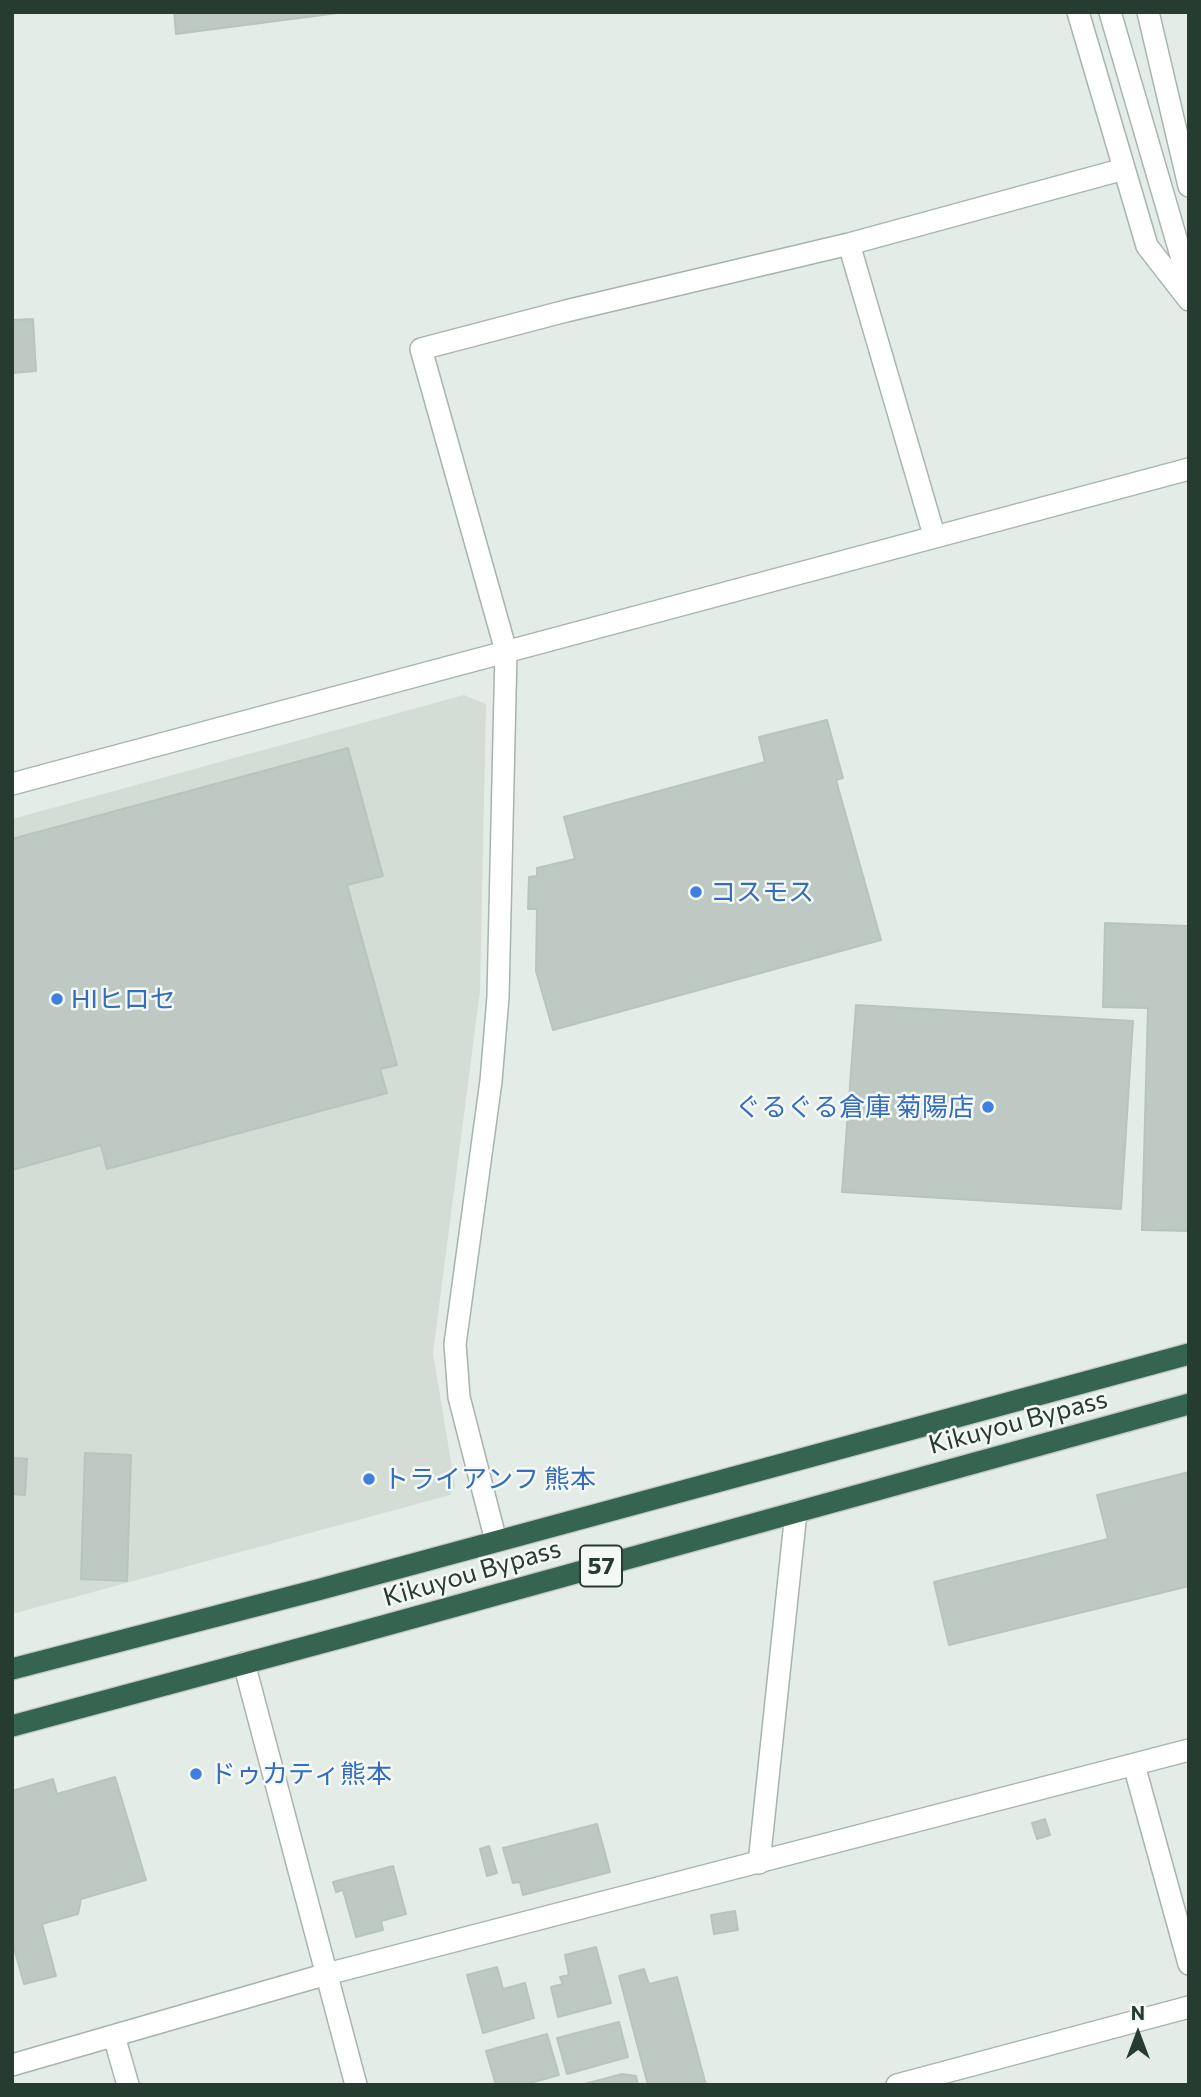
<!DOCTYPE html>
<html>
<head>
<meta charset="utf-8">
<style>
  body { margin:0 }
  #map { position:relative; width:1201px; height:2097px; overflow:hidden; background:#e4ece7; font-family:Commissioner,sans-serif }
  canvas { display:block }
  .frame { position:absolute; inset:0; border:14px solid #263c31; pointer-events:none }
  .north { position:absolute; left:1103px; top:1999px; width:70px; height:70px; -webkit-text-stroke:5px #f4f9f6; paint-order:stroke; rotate:0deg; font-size:19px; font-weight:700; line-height:28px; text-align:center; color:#263c31 }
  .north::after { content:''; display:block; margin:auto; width:24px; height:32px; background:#263c31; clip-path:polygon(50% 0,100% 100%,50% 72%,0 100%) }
</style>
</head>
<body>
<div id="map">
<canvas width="1201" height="2097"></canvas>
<div class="frame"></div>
<div class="north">N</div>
</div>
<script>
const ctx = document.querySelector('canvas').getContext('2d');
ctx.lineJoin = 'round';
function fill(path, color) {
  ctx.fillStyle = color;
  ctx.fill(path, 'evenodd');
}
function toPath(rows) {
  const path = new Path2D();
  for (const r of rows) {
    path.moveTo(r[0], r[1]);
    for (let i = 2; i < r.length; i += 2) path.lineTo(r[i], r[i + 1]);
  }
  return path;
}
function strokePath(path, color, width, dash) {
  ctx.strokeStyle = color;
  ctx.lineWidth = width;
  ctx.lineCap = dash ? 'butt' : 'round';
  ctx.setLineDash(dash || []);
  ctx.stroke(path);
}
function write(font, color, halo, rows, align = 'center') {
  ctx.font = font + ' Commissioner,"Noto Sans JP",sans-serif';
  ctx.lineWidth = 5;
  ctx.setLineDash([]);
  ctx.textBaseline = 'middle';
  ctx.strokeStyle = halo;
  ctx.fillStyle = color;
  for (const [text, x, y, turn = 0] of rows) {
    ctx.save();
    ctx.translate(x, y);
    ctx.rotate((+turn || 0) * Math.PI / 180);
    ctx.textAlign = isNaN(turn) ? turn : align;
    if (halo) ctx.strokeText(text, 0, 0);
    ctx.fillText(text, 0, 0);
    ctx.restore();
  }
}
fill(toPath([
  [464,695,486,704,480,991,433,1353,455,1486,450,1495,12,1614,12,819]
]), '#d3dcd5');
const building = toPath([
  [174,12,346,12,176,34,174,12],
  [33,319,36,371,12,373,12,320,33,319],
  [827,720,843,778,836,780,881,940,553,1030,536,971,537,909,528,909,529,877,537,876,537,868,575,859,564,817,765,762,759,737,827,720],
  [348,748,383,876,347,885,397,1065,380,1069,387,1093,107,1169,101,1145,12,1170,12,839,348,748],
  [1105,923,1189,926,1189,1231,1142,1230,1148,1008,1103,1007,1105,923],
  [856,1005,1133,1021,1121,1209,842,1192,856,1005],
  [85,1453,131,1455,127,1581,81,1579,85,1453],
  [12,1458,27,1459,25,1495,12,1494,12,1458],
  [1189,1472,1189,1586,949,1645,934,1582,1108,1539,1097,1495,1189,1472],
  [115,1777,146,1880,81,1899,78,1914,42,1924,56,1976,24,1984,12,1941,12,1791,53,1779,57,1794,115,1777],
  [1045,1819,1050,1835,1037,1839,1032,1823,1045,1819],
  [597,1824,610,1872,523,1895,520,1882,513,1883,503,1848,597,1824],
  [489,1846,497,1873,487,1876,480,1849,489,1846],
  [393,1866,406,1914,381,1921,383,1930,356,1937,343,1890,336,1892,333,1882,393,1866],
  [735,1911,738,1930,714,1934,711,1915,735,1911],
  [596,1947,611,2003,558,2017,551,1987,563,1984,560,1977,569,1975,565,1955,596,1947],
  [497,1967,503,1989,525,1983,534,2018,483,2033,467,1975,497,1967],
  [644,1969,649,1984,677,1977,706,2085,648,2085,619,1976,644,1969],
  [619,2022,628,2057,567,2074,557,2038,619,2022],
  [547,2034,559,2075,523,2085,496,2085,486,2051,547,2034],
  [622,2074,636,2076,638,2085,581,2085,622,2074]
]);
fill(building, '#bdc9c2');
strokePath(building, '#b7c5bc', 2);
const minor = toPath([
  [1078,12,1147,246,1189,300],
  [1110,12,1189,283],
  [1148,12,1189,186],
  [849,244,934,535],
  [12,784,1189,469],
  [496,1541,459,1397,455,1344,491,1081,498,997,506,651,421,349,566,311,849,244,1124,169],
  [244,1663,356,2085],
  [1134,1765,1189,1964],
  [759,1863,796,1512],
  [114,2036,128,2085],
  [12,2065,327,1974,1189,1750],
  [897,2085,1189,2007]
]);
const highway = toPath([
  [12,1669,321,1589,1189,1354],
  [12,1726,343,1637,1189,1404]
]);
strokePath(minor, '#a7b4ad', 24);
strokePath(highway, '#c2c8c5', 24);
strokePath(minor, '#fff', 21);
strokePath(highway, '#356550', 21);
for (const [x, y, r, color] of [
  [696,892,7,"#3f7fe0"],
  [57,999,7,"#3f7fe0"],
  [988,1107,7,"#3f7fe0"],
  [369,1479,7,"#3f7fe0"],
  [196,1774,7,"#3f7fe0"]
]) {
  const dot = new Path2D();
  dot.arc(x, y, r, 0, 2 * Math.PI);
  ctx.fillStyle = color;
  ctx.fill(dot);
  strokePath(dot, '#f4f9f6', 2.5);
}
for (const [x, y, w] of [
  [601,1566,42]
]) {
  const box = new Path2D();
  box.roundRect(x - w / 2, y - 20.5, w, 41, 5);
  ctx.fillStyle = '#f4f9f6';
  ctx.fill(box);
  strokePath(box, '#263c31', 2);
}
write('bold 24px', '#263c31', null, [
  ["57",601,1566]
]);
write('26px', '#366cbe', '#f4f9f6', [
  ["コスモス",710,892],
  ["HIヒロセ",71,999],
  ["ぐるぐる倉庫 菊陽店",974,1107,"right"],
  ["トライアンフ 熊本",383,1479],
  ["ドゥカティ熊本",210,1774]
], 'left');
write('26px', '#263c31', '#f4f9f6', [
  ["Kikuyou Bypass",1018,1422,-15],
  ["Kikuyou Bypass",472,1573,-16]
]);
</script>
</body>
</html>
